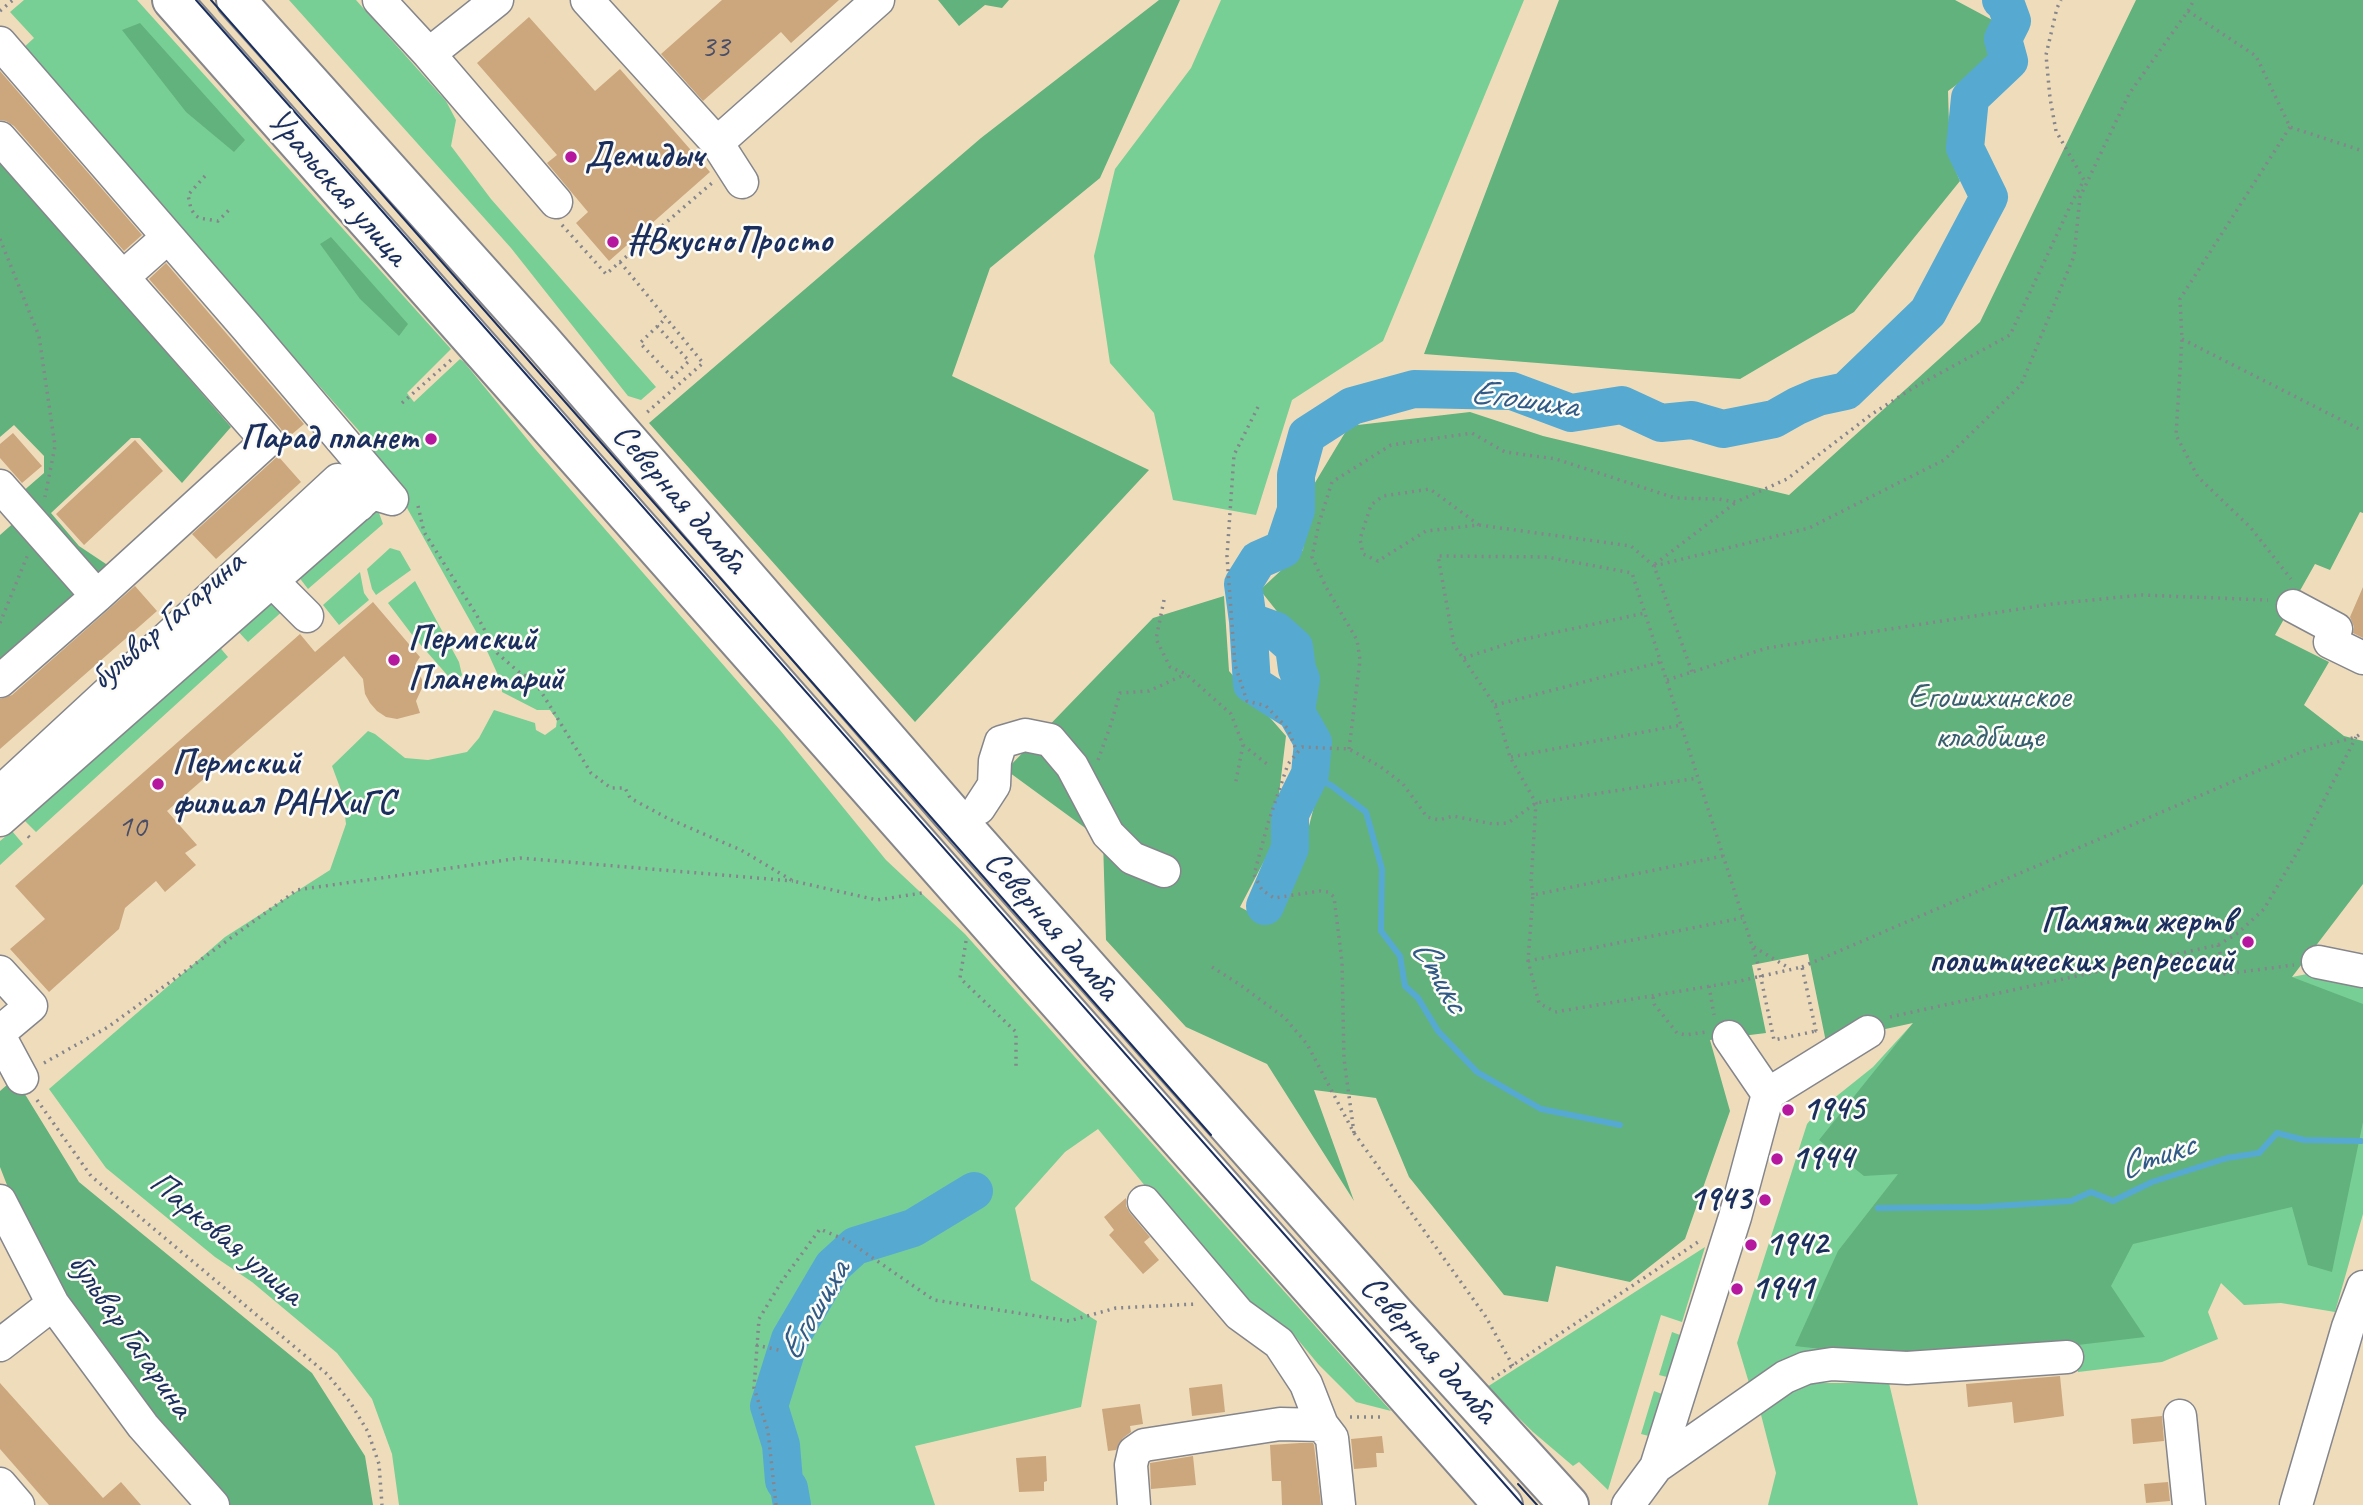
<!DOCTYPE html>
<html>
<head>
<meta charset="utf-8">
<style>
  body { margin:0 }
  canvas { display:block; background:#efdcbb }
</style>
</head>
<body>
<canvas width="2363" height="1505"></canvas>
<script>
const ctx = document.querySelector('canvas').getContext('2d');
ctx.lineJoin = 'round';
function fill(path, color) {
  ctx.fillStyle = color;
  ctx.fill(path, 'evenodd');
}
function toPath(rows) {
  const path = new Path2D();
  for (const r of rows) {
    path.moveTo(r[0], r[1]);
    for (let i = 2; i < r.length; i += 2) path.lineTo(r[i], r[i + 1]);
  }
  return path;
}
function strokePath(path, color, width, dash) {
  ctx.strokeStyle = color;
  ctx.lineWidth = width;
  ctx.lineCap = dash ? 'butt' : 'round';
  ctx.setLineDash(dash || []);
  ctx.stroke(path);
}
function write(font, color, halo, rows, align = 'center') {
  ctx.font = font + ' Caveat,sans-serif';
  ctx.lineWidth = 5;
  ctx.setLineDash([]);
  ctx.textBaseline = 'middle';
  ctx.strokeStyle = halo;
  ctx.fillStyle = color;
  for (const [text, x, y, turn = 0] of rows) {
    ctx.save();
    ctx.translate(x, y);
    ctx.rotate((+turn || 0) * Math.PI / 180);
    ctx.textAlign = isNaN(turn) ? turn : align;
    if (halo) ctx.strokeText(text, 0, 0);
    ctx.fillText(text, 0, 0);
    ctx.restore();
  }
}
fill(toPath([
  [24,0,137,0,451,349,407,393,414,402,460,359,464,362,536,450,780,730,886,860,965,934,1391,1411,1356,1402,1318,1364,1294,1335,1228,1286,1098,1129,1065,1152,1015,1208,1031,1280,1097,1321,1081,1407,915,1446,935,1505,399,1505,392,1454,372,1399,337,1353,252,1282,215,1257,106,1168,49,1089,225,937,330,870,346,824,342,793,332,766,368,731,375,734,405,758,428,760,467,752,479,738,494,710,535,723,536,730,545,735,556,727,557,720,550,710,537,710,502,692,502,684,488,653,402,499,360,432,22,49,34,38,10,12],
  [289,0,356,0,446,101,456,120,451,146,491,199,656,387,641,400,628,396,511,248],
  [1221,0,1524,0,1383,341,1292,400,1256,515,1173,500,1154,413,1110,363,1094,256,1115,169,1191,68],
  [375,502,383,524,308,589,295,572],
  [390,548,400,551,411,570,376,595,372,589,367,569],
  [360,572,364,593,369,600,339,625,323,605],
  [415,581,459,662,462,675,455,684,413,636,388,603],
  [272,594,285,609,248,642,234,627],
  [217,644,228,657,36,832,23,819],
  [12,831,23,844,0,865,0,841],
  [2312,973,2363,983,2363,1214,2335,1312,2281,1303,2244,1305,2221,1283,2208,1312,2218,1339,2162,1362,2078,1372,2073,1351,1904,1365,1752,1393,1737,1343,1807,1124,1818,1111,1873,1067,1914,1022,2292,977],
  [1705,1247,1682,1322,1661,1315,1608,1490,1579,1462,1573,1466,1533,1432,1487,1387],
  [1672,1332,1680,1335,1667,1377,1659,1375],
  [1802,1383,1889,1383,1918,1505,1768,1505,1776,1473,1759,1407],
  [1654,1391,1662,1394,1649,1436,1641,1434]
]), '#78cf95');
fill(toPath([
  [938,0,1009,0,1002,8,985,5,959,26],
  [1159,0,1180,0,1100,178,990,268,952,376,1149,470,915,722,649,423,981,138],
  [1559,0,1955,0,1998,23,1994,58,1948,91,1950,157,1960,181,1854,312,1740,379,1424,354],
  [2136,0,2363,0,2363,513,2360,512,2330,570,2315,564,2275,635,2329,662,2304,705,2344,736,2363,741,2363,884,2292,977,2363,1004,2363,1122,2332,1272,2308,1265,2292,1207,2133,1244,2111,1286,2145,1337,1935,1362,1795,1346,1838,1251,1898,1174,1864,1176,1819,1140,1913,1023,1826,1042,1808,954,1752,965,1766,1033,1710,1040,1730,1111,1685,1239,1630,1282,1556,1266,1548,1302,1504,1295,1409,1177,1376,1098,1314,1090,1354,1201,1267,1064,1186,1027,1106,940,1103,841,1006,770,1153,618,1224,596,1229,671,1286,736,1273,844,1240,907,1270,923,1298,869,1322,775,1322,738,1308,696,1309,666,1295,634,1260,590,1303,550,1307,496,1349,426,1470,412,1543,436,1789,495,1980,322],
  [140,23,245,140,234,152,186,112,122,30],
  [0,160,231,427,182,483,140,438,131,438,51,513,79,546,112,568,93,586,21,493,44,473,44,456,14,425,0,437],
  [331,237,408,324,399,336,360,299,320,244],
  [17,520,78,592,0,668,0,535],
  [15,1078,79,1182,312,1373,365,1456,373,1505,213,1505,53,1304,0,1167,0,1091]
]), '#62b27e');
strokePath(toPath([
  [1310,774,1332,786,1366,812,1382,869,1381,931,1400,956,1405,986,1418,998,1438,1031,1477,1072,1541,1109,1620,1125],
  [1878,1208,1981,1207,2071,1201,2091,1192,2113,1201,2152,1182,2227,1158,2259,1153,2277,1133,2304,1140,2361,1141]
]), '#56aad2', 6);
strokePath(toPath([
  [1248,621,1276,631,1294,647,1297,669,1301,679,1296,712],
  [1265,906,1290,848,1290,814,1310,774,1313,742,1296,712,1252,684,1248,621,1243,584,1258,560,1283,549,1296,510,1296,475,1307,435,1352,406,1414,389,1512,391,1571,413,1622,405,1661,423,1692,420,1723,429,1774,419,1797,406,1818,397,1846,391,1928,312,1989,197,1965,148,1970,98,2009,61,2003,39,2012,21,2005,2,2001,0],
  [792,1505,789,1488,784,1481,781,1445,769,1406,790,1339,833,1266,855,1246,913,1228,974,1191]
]), '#56aad2', 38);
fill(toPath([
  [722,0,839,0,791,43,781,32,703,101,661,54],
  [529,17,595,91,620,69,710,172,609,261,576,223,588,212,547,163,557,155,477,63],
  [0,71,142,235,124,251,14,126,6,121,0,120],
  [166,263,304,424,285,440,281,429,149,279],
  [13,433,42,466,22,483,0,458,0,444],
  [135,440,163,471,84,545,56,514],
  [278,456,301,482,216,559,192,534],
  [135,586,157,611,0,749,0,699,12,695],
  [2363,587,2363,638,2353,633,2354,627,2350,617],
  [373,602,420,657,416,663,422,680,422,688,416,701,420,713,397,719,386,717,377,711,370,703,365,694,363,679,344,656,167,811,197,845,185,853,196,865,165,892,156,881,125,908,119,929,49,992,10,949,45,919,15,886,300,634,315,652],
  [1126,1198,1126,1206,1130,1213,1150,1237,1144,1242,1159,1260,1143,1274,1109,1235,1114,1230,1104,1217],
  [2060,1376,2064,1416,2014,1423,2012,1402,1968,1407,1966,1384],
  [0,1383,103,1498,121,1482,141,1505,49,1505,0,1449],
  [1222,1384,1225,1412,1192,1416,1189,1388],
  [1140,1404,1143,1424,1130,1426,1131,1432,1123,1438,1116,1450,1108,1451,1102,1409],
  [2162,1416,2164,1441,2133,1444,2131,1419],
  [1382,1436,1384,1453,1376,1453,1377,1467,1354,1469,1351,1439],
  [1300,1443,1313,1443,1314,1445,1321,1505,1282,1505,1281,1481,1272,1481,1270,1445],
  [1046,1456,1047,1481,1044,1482,1044,1491,1019,1492,1016,1458],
  [1193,1456,1196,1485,1151,1489,1150,1463],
  [2168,1482,2170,1501,2146,1503,2144,1484]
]), '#cca77e');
const minor = toPath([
  [379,0,429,54,497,0],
  [587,0,717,143,742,182],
  [0,43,247,328,392,499],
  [429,54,556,202],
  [0,138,267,441,97,596,0,681],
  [717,143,878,0],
  [123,277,168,237],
  [0,486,97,596],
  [272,581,307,616],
  [2293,606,2336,629,2330,642,2363,658],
  [6,787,338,480,359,505],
  [979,808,994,785,995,761,1001,742,1025,735,1050,740,1072,766,1108,834,1132,858,1164,871],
  [0,820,372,493,392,499],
  [2318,962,2363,971],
  [0,972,31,1006,0,1032],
  [0,1037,22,1078],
  [1729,1037,1768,1094,1868,1032],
  [0,1201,53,1304,143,1426,213,1505],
  [1144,1202,1239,1314,1279,1343,1306,1384,1322,1425,1332,1438,1339,1505],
  [0,1345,53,1304],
  [2180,1416,2189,1505],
  [1656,1467,1735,1217,1768,1094],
  [0,1484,18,1505],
  [1134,1505,1131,1465,1134,1452,1144,1445,1280,1424,1322,1425],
  [1628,1505,1656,1467,1785,1377,1806,1368,1832,1364,1907,1368,2067,1357],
  [2296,1505,2348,1327,2363,1287]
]);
const major = toPath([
  [172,0,1503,1505],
  [236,0,541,340,960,823,1395,1314,1569,1505]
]);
strokePath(minor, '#85868c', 35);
strokePath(major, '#85868c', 42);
strokePath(toPath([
  [0,11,13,0],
  [2188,11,2256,56,2290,127,2363,151],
  [2290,127,2180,299,2182,339,2176,435,2198,477,2251,528,2291,579],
  [205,176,188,195,191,209,195,215,199,218,218,221,232,207],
  [562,225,606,274,712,183],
  [0,239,39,336,55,446,45,497],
  [620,262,703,363,644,415],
  [657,326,689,361,672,377,640,343,666,318],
  [2182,339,2363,431],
  [402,403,451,360],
  [1258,407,1234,455,1227,556,1235,665,1247,701,1266,706,1288,729,1297,752],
  [418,506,424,532,476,614,497,653,520,673,534,680,591,773,611,788,625,788,630,798,669,819,741,850,793,881,877,900,922,893],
  [1479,525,1430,489,1383,496,1371,505,1360,539,1363,554,1378,561,1426,531,1479,525,1631,546,1654,566,1692,672],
  [1655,564,1735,503],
  [1654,566,1809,528,1944,460,2021,385,2074,256,2080,197,2129,94,2188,11,2194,0],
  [1164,600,1156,639,1170,667,1186,674,1231,714,1243,745,1235,786],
  [0,623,28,554],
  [1464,658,1516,641,1645,613],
  [1667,680,1767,648,2052,604,2141,595,2268,600],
  [1495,705,1661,662],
  [1243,745,1267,764],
  [1349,749,1360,660,1357,640,1326,587,1312,557,1319,523,1332,482,1391,445,1472,433,1505,452,1556,459,1675,498,1718,499,1736,502,1787,479,1872,414,1913,388,2010,335,2073,200,2084,180,2056,131,2050,98,2046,55,2057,8,2061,0],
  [1511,757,1681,725],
  [1098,760,1110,727,1120,693,1149,691,1186,674],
  [28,836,32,840],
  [1723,856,1533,895,1528,961,1539,1003,1555,1012,1735,982,1802,967,1816,1031,1818,1031],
  [1533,895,1531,882,1536,803,1510,757,1495,705,1454,645,1438,556,1547,557,1632,573,1758,964,1774,1040,1816,1031],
  [966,941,960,978,1016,1032,1016,1070],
  [2218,945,2225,974,2294,965],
  [1754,947,1789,968],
  [1528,961,1742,918],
  [1212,967,1239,984,1285,1018,1307,1044,1354,1133,1486,1317,1513,1366],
  [1802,967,2306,750,2356,737,2363,732],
  [1709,986,1714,1015],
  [1653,997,1654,1004,1677,1033,1686,1035,1706,1032],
  [1890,1017,2218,945,2238,933,2264,909,2298,851,2356,737],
  [44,1063,108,1027,297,890,520,858,793,881],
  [37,1100,91,1176,327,1374,350,1402,368,1432,379,1464,382,1505],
  [1354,1133,1344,1059,1342,962,1334,897,1328,892,1320,891,1274,898,1262,890,1254,875,1268,823,1288,764,1302,747,1349,749,1381,767,1403,784,1427,817,1439,820,1453,816,1493,824,1508,823,1536,803,1698,778],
  [756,1345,783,1351],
  [1492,1379,1698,1242],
  [1350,1417,1384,1417],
  [776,1505,768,1431,754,1388,759,1319,782,1281,820,1229,848,1241,934,1300,1069,1321,1116,1308,1196,1304]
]), '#85868c', 3.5, [2, 5]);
strokePath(minor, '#fff', 32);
strokePath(major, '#fff', 38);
strokePath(toPath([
  [196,0,1523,1505],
  [211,0,1211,1135],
  [1518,1484,1537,1505]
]), '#1b2f5e', 2);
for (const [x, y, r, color] of [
  [571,157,7,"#b5179e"],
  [613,242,7,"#b5179e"],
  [431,439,7,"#b5179e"],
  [394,660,7,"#b5179e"],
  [158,784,7,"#b5179e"],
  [2248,942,7,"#b5179e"],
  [1788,1110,7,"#b5179e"],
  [1777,1159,7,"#b5179e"],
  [1765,1200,7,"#b5179e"],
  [1751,1245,7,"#b5179e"],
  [1737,1289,7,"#b5179e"]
]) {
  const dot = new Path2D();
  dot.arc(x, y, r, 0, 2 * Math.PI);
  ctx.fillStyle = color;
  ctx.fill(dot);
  strokePath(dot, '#fdfcf7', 2.5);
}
write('32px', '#474d66', null, [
  ["33",715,48],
  ["10",132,828]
]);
write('bold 35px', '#1b2f5e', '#fdfcf7', [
  ["Демидыч",585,157],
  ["#ВкусноПросто",627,242],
  ["Парад планет",417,439,"right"],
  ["Пермский",408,640],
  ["Планетарий",408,680],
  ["Пермский",172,764],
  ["филиал РАНХиГС",172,804],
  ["Памяти жертв",2234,922,"right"],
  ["политических репрессий",2234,962,"right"],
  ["1945",1802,1110],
  ["1944",1791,1159],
  ["1943",1751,1200,"right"],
  ["1942",1765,1245],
  ["1941",1751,1289]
], 'left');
write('35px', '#1b2f5e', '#fdfcf7', [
  ["Уральская улица",337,188,49],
  ["Северная дамба",679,499,49],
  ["бульвар Гагарина",168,621,-41],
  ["Северная дамба",1051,926,49],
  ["Парковая улица",226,1239,40],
  ["бульвар Гагарина",130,1336,55],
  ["Северная дамба",1428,1350,48]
]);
write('35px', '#375f6e', '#fdfcf7', [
  ["Егошихинское",1989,698],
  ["кладбище",1989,738]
]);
write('italic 37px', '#305a87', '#fdfcf7', [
  ["Егошиха",1524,400,8],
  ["Стикс",1439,976,60],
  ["Стикс",2157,1157,-19],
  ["Егошиха",815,1311,-60]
]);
</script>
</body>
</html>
